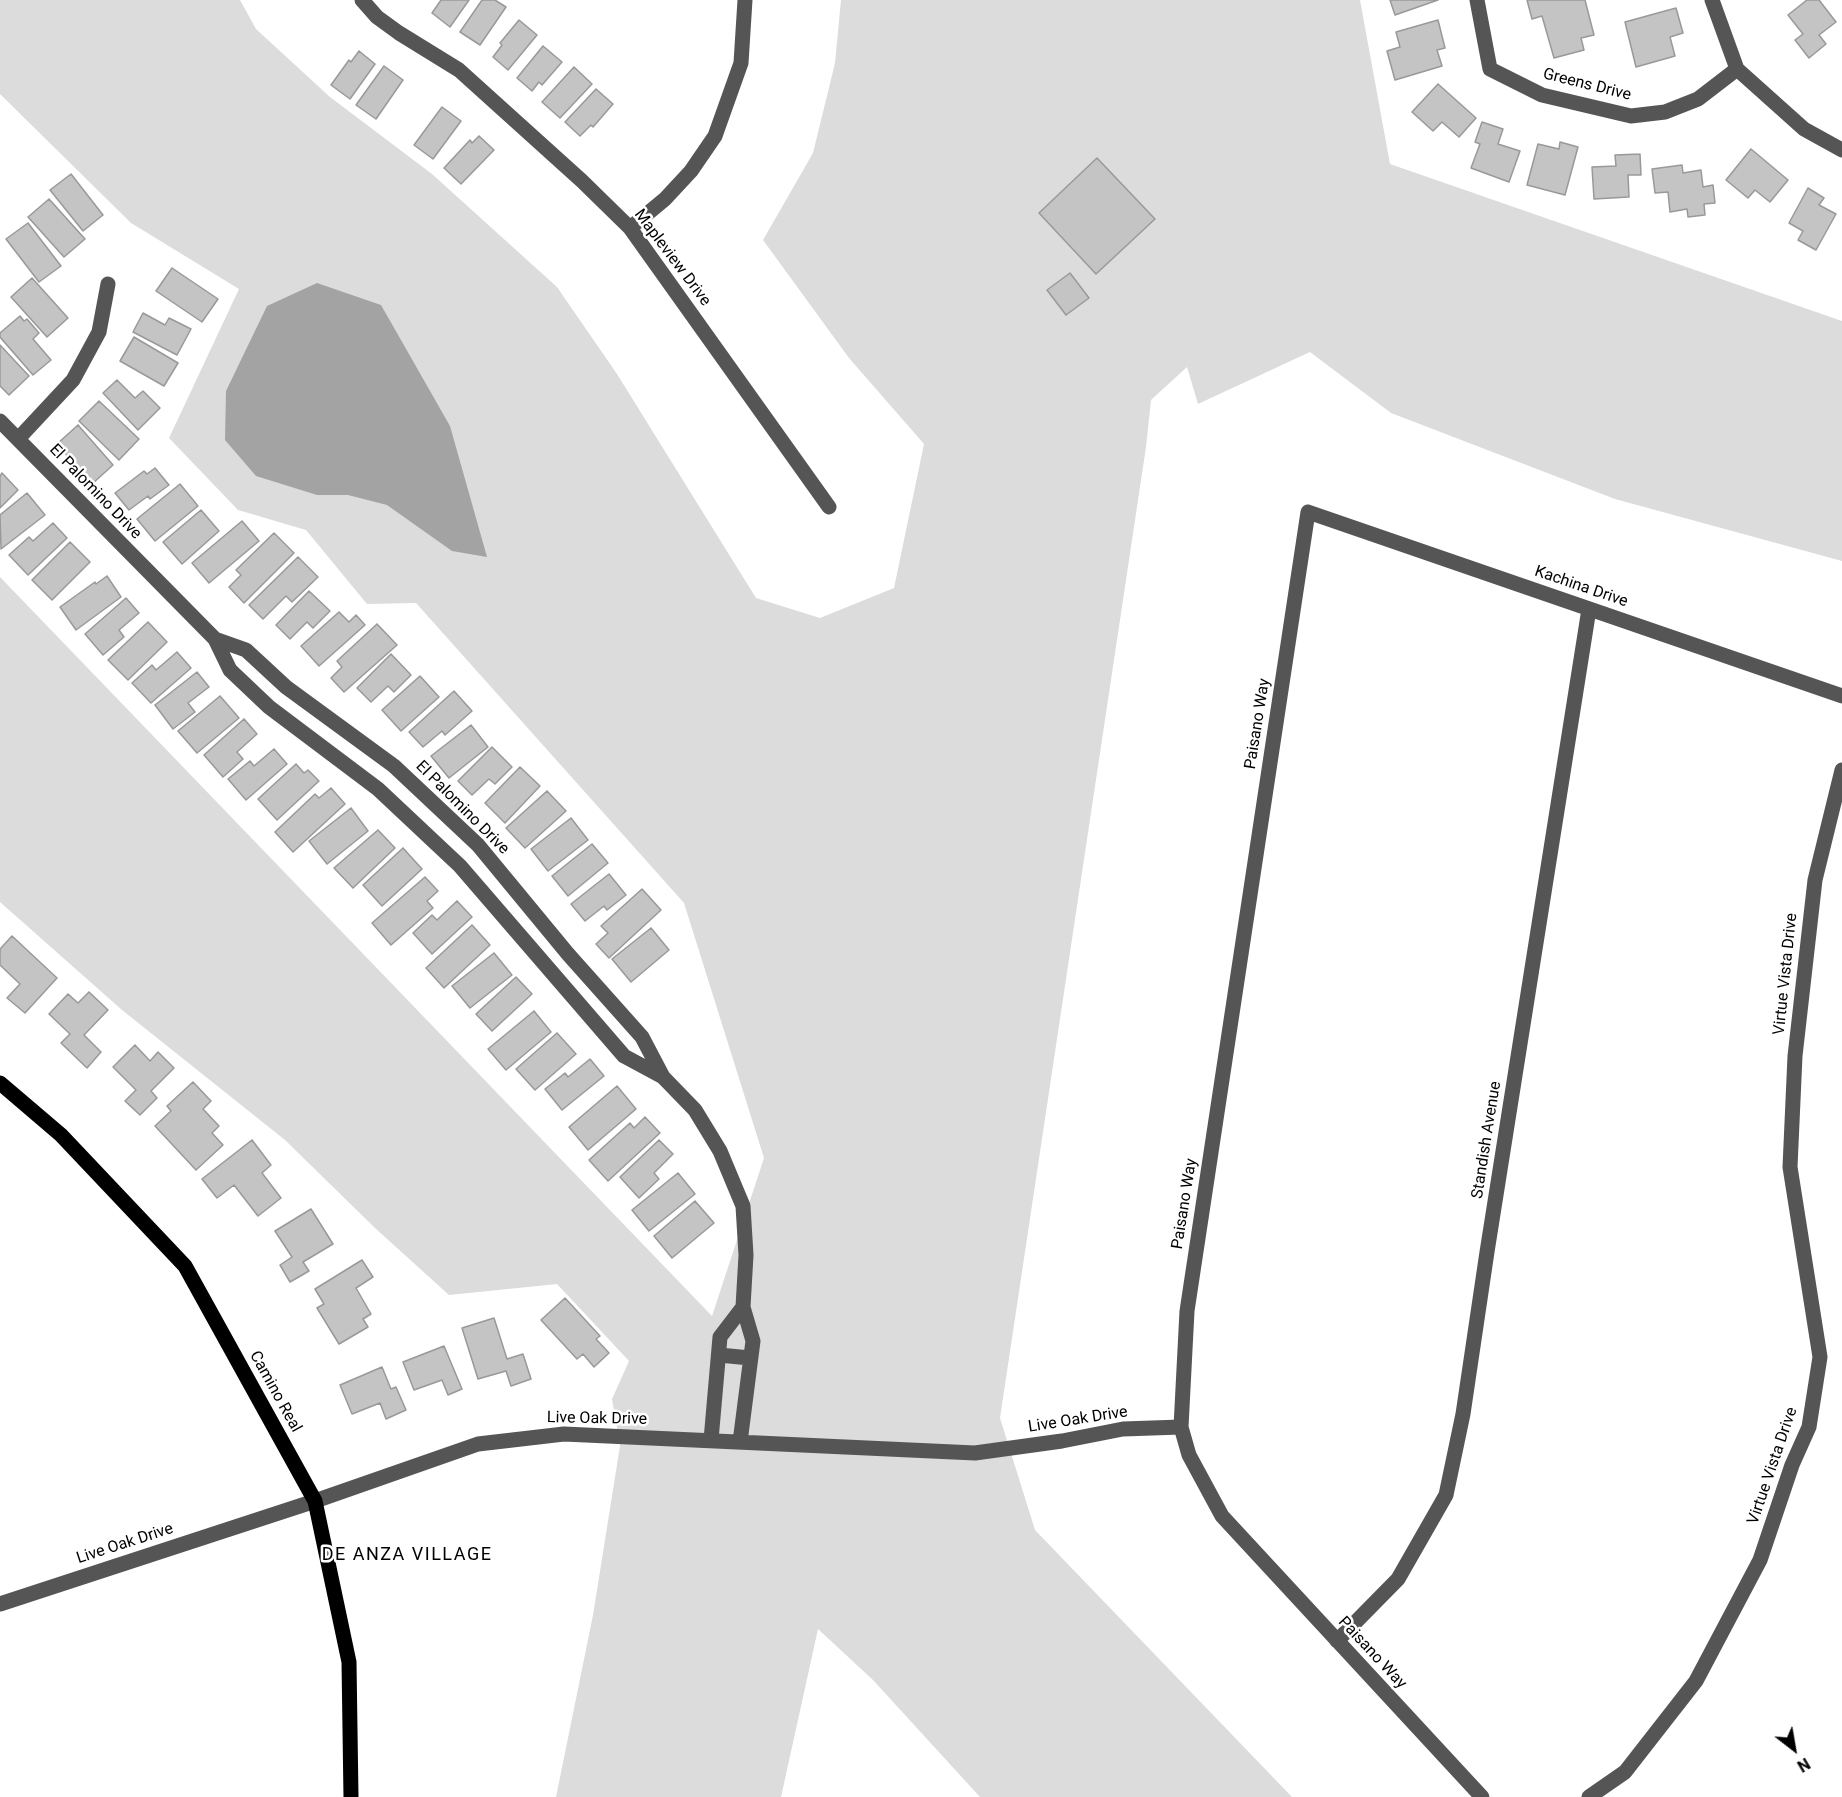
<!DOCTYPE html>
<html>
<head>
<meta charset="utf-8">
<style>
  body { margin:0 }
  #map { position:relative; width:1842px; height:1797px; overflow:hidden; background:#fff; font-family:Roboto,sans-serif }
  canvas { display:block }
  .north { position:absolute; left:1764px; top:1719px; width:60px; height:60px; -webkit-text-stroke:4px #fff; paint-order:stroke; rotate:149deg; font-size:16px; font-weight:700; line-height:24px; text-align:center; color:#000 }
  .north::after { content:''; display:block; margin:auto; width:21px; height:27px; background:#000; clip-path:polygon(50% 0,100% 100%,50% 72%,0 100%) }
</style>
</head>
<body>
<div id="map">
<canvas width="1842" height="1797"></canvas>
<div class="north">N</div>
</div>
<script>
const ctx = document.querySelector('canvas').getContext('2d');
ctx.lineJoin = 'round';
function fill(path, color) {
  ctx.fillStyle = color;
  ctx.fill(path, 'evenodd');
}
function toPath(rows) {
  const path = new Path2D();
  for (const r of rows) {
    path.moveTo(r[0], r[1]);
    for (let i = 2; i < r.length; i += 2) path.lineTo(r[i], r[i + 1]);
  }
  return path;
}
function strokePath(path, color, width, dash) {
  ctx.strokeStyle = color;
  ctx.lineWidth = width;
  ctx.lineCap = dash ? 'butt' : 'round';
  ctx.setLineDash(dash || []);
  ctx.stroke(path);
}
function write(font, color, halo, rows, align = 'center') {
  ctx.font = font + ' Roboto,sans-serif';
  ctx.lineWidth = 5;
  ctx.setLineDash([]);
  ctx.textBaseline = 'middle';
  ctx.strokeStyle = halo;
  ctx.fillStyle = color;
  for (const [text, x, y, turn = 0] of rows) {
    ctx.save();
    ctx.translate(x, y);
    ctx.rotate((+turn || 0) * Math.PI / 180);
    ctx.textAlign = isNaN(turn) ? turn : align;
    if (halo) ctx.strokeText(text, 0, 0);
    ctx.fillText(text, 0, 0);
    ctx.restore();
  }
}
fill(toPath([
  [0,0,240,0,256,29,330,97,432,174,557,287,617,374,756,598,820,618,894,588,924,444,849,358,763,240,813,153,835,63,841,0,1360,0,1390,164,1842,321,1842,561,1615,499,1391,413,1310,352,1198,404,1187,367,1151,400,1146,447,1000,1418,1035,1530,1292,1797,980,1797,873,1680,818,1629,781,1797,556,1797,593,1615,620,1446,612,1399,629,1361,557,1284,449,1295,375,1228,285,1140,122,1010,0,902,0,577,712,1316,764,1158,684,903,416,603,367,604,306,530,238,510,169,438,239,289,131,223,0,94]
]), '#dcdcdc');
fill(toPath([
  [317,283,381,305,450,426,487,557,452,551,387,505,348,495,317,495,256,476,225,440,226,391,267,306]
]), '#a3a3a3');
const building = toPath([
  [441,0,469,0,450,27,432,13,441,0],
  [482,0,495,0,506,7,480,45,460,32,482,0],
  [1390,0,1438,0,1395,15,1390,0],
  [1527,0,1585,0,1594,35,1581,38,1584,50,1554,58,1542,16,1532,19,1527,0],
  [1807,0,1819,0,1836,22,1819,35,1826,44,1809,58,1795,40,1803,34,1788,15,1807,0],
  [1676,8,1683,33,1670,37,1675,56,1636,67,1625,22,1676,8],
  [519,20,537,35,508,70,493,57,502,45,500,43,519,20],
  [1438,20,1445,48,1437,50,1442,66,1395,80,1387,51,1400,47,1396,32,1438,20],
  [543,46,562,62,542,85,539,82,532,91,517,78,543,46],
  [359,51,375,64,350,99,331,85,349,60,351,62,359,51],
  [384,66,403,80,376,119,356,105,384,66],
  [574,67,592,84,560,118,542,102,574,67],
  [1438,84,1476,118,1459,137,1442,122,1433,131,1412,112,1438,84],
  [596,89,613,104,593,127,591,125,580,136,565,122,596,89],
  [442,107,461,121,433,159,414,145,442,107],
  [1482,122,1503,129,1498,144,1520,151,1509,182,1471,168,1480,144,1475,142,1482,122],
  [479,136,494,150,461,184,444,168,470,140,472,143,479,136],
  [1560,142,1578,147,1565,195,1527,185,1538,144,1559,149,1560,142],
  [1751,149,1788,180,1770,202,1755,190,1748,198,1726,180,1751,149],
  [1640,154,1641,175,1628,175,1629,197,1594,199,1592,167,1616,166,1615,155,1640,154],
  [1097,158,1155,219,1096,274,1039,213,1097,158],
  [1682,165,1683,173,1701,170,1703,187,1713,185,1715,203,1704,204,1705,215,1688,217,1687,209,1670,212,1668,192,1655,193,1652,169,1682,165],
  [71,174,103,215,83,231,50,190,71,174],
  [1808,188,1824,198,1819,205,1836,214,1816,250,1798,240,1803,231,1789,223,1808,188],
  [49,199,85,239,64,257,28,217,49,199],
  [28,223,61,266,39,282,6,239,28,223],
  [172,268,218,299,202,322,156,291,172,268],
  [1070,273,1089,298,1066,315,1047,290,1070,273],
  [32,278,68,318,47,337,11,297,32,278],
  [143,313,165,325,169,318,191,329,177,355,133,332,143,313],
  [20,316,24,321,27,319,39,333,33,339,51,360,33,375,0,337,0,333,20,316],
  [134,337,178,363,164,386,120,361,134,337],
  [0,345,29,376,9,395,0,386,0,345],
  [117,380,135,398,143,391,160,408,138,430,103,393,117,380],
  [99,401,139,439,119,460,79,421,99,401],
  [78,425,113,465,92,484,57,444,78,425],
  [155,468,169,485,150,499,148,496,129,510,115,493,144,471,147,474,155,468],
  [2,473,18,490,0,508,0,476,2,473],
  [180,484,198,506,155,541,137,519,180,484],
  [27,493,45,515,1,549,0,515,27,493],
  [201,510,219,531,182,564,163,542,201,510],
  [242,521,259,541,209,583,192,563,242,521],
  [53,523,67,538,28,575,9,555,29,537,33,541,53,523],
  [274,533,294,553,244,603,229,587,241,575,236,570,274,533],
  [70,542,90,562,52,600,32,580,70,542],
  [298,557,318,577,292,602,286,596,263,619,249,605,298,557],
  [107,576,121,597,76,630,60,607,95,582,96,584,107,576],
  [309,591,330,611,313,628,307,622,290,639,276,625,309,591],
  [126,598,139,613,119,630,124,637,103,655,85,634,126,598],
  [339,612,349,622,356,615,365,625,319,666,301,646,339,612],
  [148,622,167,642,128,680,108,660,148,622],
  [377,624,397,645,344,692,331,678,342,667,337,661,377,624],
  [177,652,191,668,151,703,132,683,152,665,156,670,177,652],
  [391,654,411,675,394,692,388,686,371,702,357,688,391,654],
  [197,672,209,687,188,703,195,712,173,729,155,705,197,672],
  [420,676,439,697,401,731,382,710,420,676],
  [454,691,472,711,445,735,442,731,423,747,409,732,454,691],
  [220,696,239,718,197,753,178,731,220,696],
  [244,719,257,734,237,752,243,759,223,777,204,755,244,719],
  [471,725,488,747,449,778,431,756,471,725],
  [492,747,512,767,495,784,489,779,472,795,458,781,492,747],
  [274,749,287,764,246,800,228,779,250,761,254,766,274,749],
  [296,764,304,773,308,770,319,781,277,820,258,799,296,764],
  [520,767,540,786,505,823,485,803,520,767],
  [331,788,345,804,293,852,275,832,315,794,319,798,331,788],
  [547,791,566,811,525,848,506,828,547,791],
  [351,808,368,831,327,864,309,841,351,808],
  [571,818,588,840,548,871,531,849,571,818],
  [378,830,395,848,353,888,334,868,378,830],
  [592,844,608,863,568,896,552,876,592,844],
  [403,848,422,869,382,906,363,885,403,848],
  [609,874,626,895,607,910,604,906,585,921,571,904,609,874],
  [425,877,438,891,427,901,433,908,391,945,372,923,425,877],
  [642,889,661,910,609,958,596,944,608,933,601,926,642,889],
  [457,901,472,917,432,954,413,933,432,915,437,920,457,901],
  [472,925,490,945,444,988,426,968,472,925],
  [651,928,669,950,631,982,612,959,651,928],
  [12,936,57,978,25,1013,7,998,20,984,0,965,0,949,12,936],
  [494,953,512,975,470,1008,452,986,494,953],
  [516,977,532,994,492,1031,476,1014,516,977],
  [89,992,108,1010,84,1035,101,1052,87,1068,61,1043,70,1034,49,1014,68,994,78,1003,89,992],
  [534,1011,551,1032,506,1070,488,1049,534,1011],
  [557,1033,576,1054,535,1090,516,1069,557,1033],
  [135,1045,150,1061,158,1052,174,1068,151,1091,157,1098,140,1115,125,1101,136,1090,113,1067,135,1045],
  [590,1059,604,1076,562,1110,545,1089,565,1073,568,1077,590,1059],
  [193,1082,211,1101,203,1109,219,1126,212,1133,223,1145,196,1170,155,1126,171,1111,167,1106,193,1082],
  [617,1086,636,1109,588,1150,569,1127,617,1086],
  [645,1117,660,1133,608,1181,589,1160,630,1123,634,1128,645,1117],
  [252,1140,271,1165,262,1173,281,1198,258,1216,234,1185,217,1198,202,1179,252,1140],
  [659,1140,673,1154,654,1173,659,1179,639,1198,620,1177,659,1140],
  [678,1173,695,1194,649,1231,632,1210,678,1173],
  [695,1201,714,1223,672,1258,654,1236,695,1201],
  [311,1209,333,1244,303,1262,309,1271,290,1282,280,1265,292,1257,275,1231,311,1209],
  [362,1260,373,1277,356,1288,371,1314,363,1319,368,1327,339,1344,317,1308,324,1304,315,1289,362,1260],
  [565,1298,600,1336,596,1339,609,1353,594,1367,583,1354,577,1359,541,1320,565,1298],
  [494,1318,507,1359,523,1354,531,1379,511,1386,506,1371,478,1379,462,1328,494,1318],
  [444,1346,462,1389,448,1395,442,1380,414,1390,403,1362,444,1346],
  [382,1367,391,1389,396,1387,406,1410,386,1419,380,1403,352,1414,340,1385,382,1367]
]);
fill(building, '#c4c4c4');
strokePath(building, '#999', 1.5);
strokePath(toPath([
  [362,0,377,17,399,33,459,70,582,181,630,228,829,507],
  [1477,0,1490,69,1542,95,1631,116,1665,112,1698,99,1737,69],
  [1712,0,1737,69,1804,129,1842,150],
  [630,228,665,199,691,171,715,136,741,63,745,0],
  [0,421,215,639,230,670,269,707,378,789,460,866,624,1056,663,1077,695,1110,720,1151,743,1206,746,1255,743,1307],
  [18,439,73,380,99,332,108,284],
  [215,639,246,650,286,687,394,766,478,845,568,954,642,1037,663,1077],
  [719,1355,750,1358],
  [711,1440,720,1337,743,1307,753,1341,740,1442],
  [0,1604,315,1501,478,1444,564,1434,975,1453,1062,1441,1123,1429,1181,1427],
  [1337,1641,1398,1579,1446,1495,1463,1414,1487,1252,1589,609],
  [1482,1797,1222,1516,1189,1455,1181,1427,1187,1311,1308,512,1842,696],
  [1589,1797,1625,1772,1696,1681,1760,1560,1792,1465,1809,1427,1820,1357,1790,1167,1795,1056,1815,880,1842,770]
]), '#555', 15);
strokePath(toPath([
  [0,1083,61,1135,185,1266,315,1501,349,1662,351,1797]
]), '#000', 15);
write('16px', '#000', '#fff', [
  ["Greens Drive",1587,85,14],
  ["Mapleview Drive",672,258,53],
  ["El Palomino Drive",95,492,46],
  ["Kachina Drive",1581,587,19],
  ["Paisano Way",1258,724,-81],
  ["El Palomino Drive",462,808,45],
  ["Virtue Vista Drive",1786,974,-84],
  ["Standish Avenue",1487,1140,-81],
  ["Paisano Way",1185,1204,-81],
  ["Camino Real",275,1392,61],
  ["Live Oak Drive",597,1419,1],
  ["Live Oak Drive",1078,1420,-9],
  ["Virtue Vista Drive",1773,1466,-71],
  ["Live Oak Drive",125,1544,-18],
  ["Paisano Way",1372,1653,47]
]);
ctx.letterSpacing = '1.5px';
write('18px', '#000', '#fff', [
  ["DE ANZA VILLAGE",407,1555]
]);
ctx.letterSpacing = '0px';
</script>
</body>
</html>
